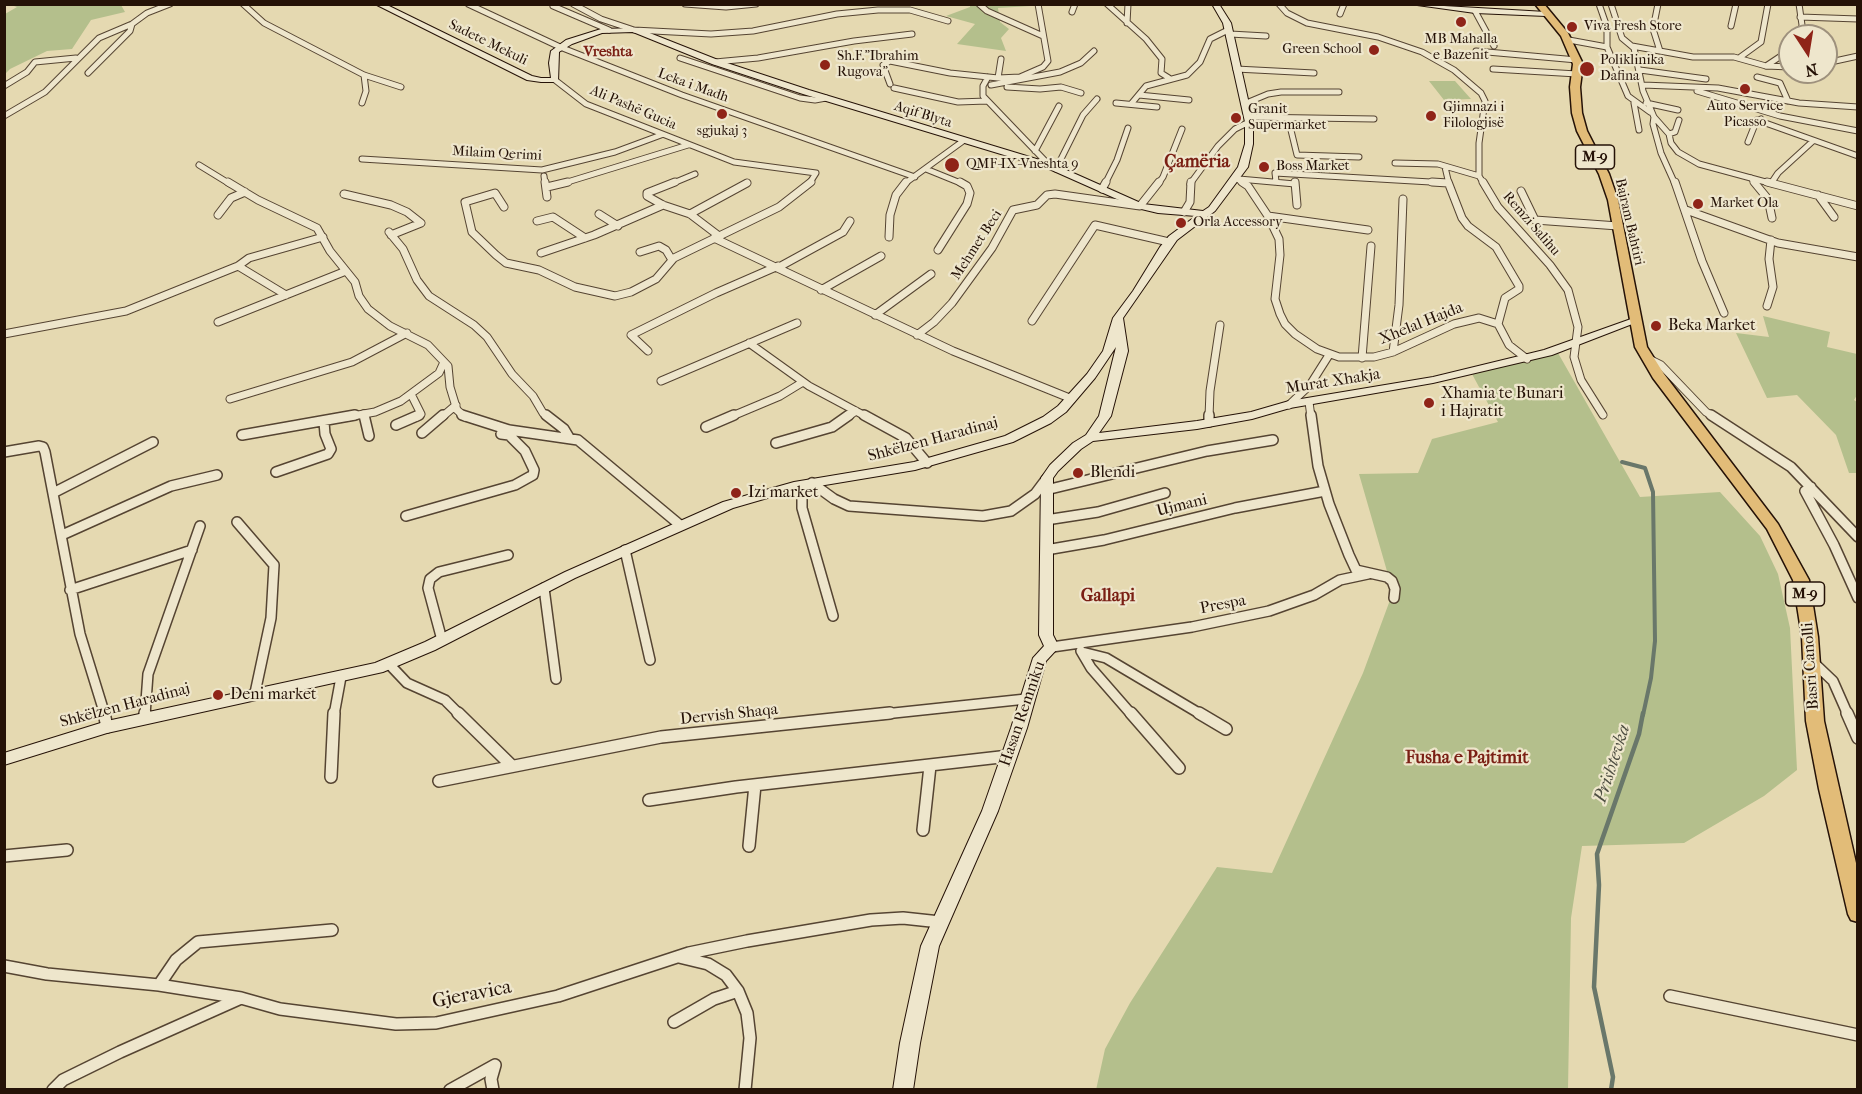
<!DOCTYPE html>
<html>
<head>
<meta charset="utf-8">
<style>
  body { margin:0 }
  #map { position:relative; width:1862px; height:1094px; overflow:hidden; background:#e5d9b1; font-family:"IM FELL French Canon",serif }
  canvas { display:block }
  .frame { position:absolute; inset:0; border:6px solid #251207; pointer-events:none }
  .north { position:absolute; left:1778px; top:24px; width:60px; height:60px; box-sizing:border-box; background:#eee6cc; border:2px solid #9e917d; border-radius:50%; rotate:168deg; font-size:16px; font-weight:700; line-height:24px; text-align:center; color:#251207 }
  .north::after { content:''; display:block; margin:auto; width:21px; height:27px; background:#8f2418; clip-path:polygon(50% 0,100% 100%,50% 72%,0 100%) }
</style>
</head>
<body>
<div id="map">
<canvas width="1862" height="1094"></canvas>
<div class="frame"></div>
<div class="north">N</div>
</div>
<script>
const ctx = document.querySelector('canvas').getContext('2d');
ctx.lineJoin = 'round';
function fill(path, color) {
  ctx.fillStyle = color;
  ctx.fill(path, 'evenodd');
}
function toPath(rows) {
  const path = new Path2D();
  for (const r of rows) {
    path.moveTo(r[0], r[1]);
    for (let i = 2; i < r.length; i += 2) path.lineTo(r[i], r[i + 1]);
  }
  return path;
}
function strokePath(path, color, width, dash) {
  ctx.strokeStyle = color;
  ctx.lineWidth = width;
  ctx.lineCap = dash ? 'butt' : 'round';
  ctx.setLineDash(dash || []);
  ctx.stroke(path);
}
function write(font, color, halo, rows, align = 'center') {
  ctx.font = font + ' "IM FELL French Canon",serif';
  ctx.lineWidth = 4.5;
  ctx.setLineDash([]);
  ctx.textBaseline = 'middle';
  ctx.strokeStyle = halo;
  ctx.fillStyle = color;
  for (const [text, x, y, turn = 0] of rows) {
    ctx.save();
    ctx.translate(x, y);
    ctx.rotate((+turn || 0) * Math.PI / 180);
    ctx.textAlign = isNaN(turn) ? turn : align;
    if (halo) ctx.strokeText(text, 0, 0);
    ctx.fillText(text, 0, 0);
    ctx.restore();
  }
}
fill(toPath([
  [11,5,121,5,125,12,91,20,72,49,47,51,10,69,5,74,5,14,17,7],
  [970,5,1030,5,1031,6,998,8,1000,22,1009,29,1001,38,1006,51,957,44,975,24,946,16,970,7],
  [1429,81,1455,81,1471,99,1444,100],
  [1763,316,1830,332,1827,347,1857,354,1857,395,1854,400,1857,402,1857,473,1849,473,1836,435,1797,395,1767,398,1736,333,1769,337],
  [1558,353,1640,497,1720,492,1760,536,1778,574,1790,628,1797,770,1764,796,1684,843,1582,846,1571,918,1568,1089,1096,1090,1105,1049,1130,1003,1217,867,1272,873,1363,673,1393,592,1359,474,1418,473,1432,439,1498,422,1472,374]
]), '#b4bf8c');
strokePath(toPath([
  [1622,462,1645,468,1653,492,1655,641,1651,678,1643,715]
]), '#69776a', 4);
strokePath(toPath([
  [1611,1090,1613,1077,1594,987,1599,885,1597,854,1639,734,1643,713]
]), '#69776a', 4.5);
const streetFar3 = toPath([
  [243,4,264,23,364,75,401,87],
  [468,4,560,47,682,95,915,177],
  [573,4,601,19,634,30,711,34,753,31,837,14,878,10,910,10,948,21],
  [685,4,726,7,756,4],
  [979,4,987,11,1043,36],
  [1107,4,1146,39,1162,59,1161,73,1169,78],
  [1279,4,1287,13,1307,23,1378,37,1422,52,1454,70,1481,93,1485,101,1479,143,1479,176,1484,184],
  [1599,4,1607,27,1607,47],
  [1611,4,1622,38,1634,48,1643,91,1654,117,1653,124,1661,153,1675,184],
  [1658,4,1653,29,1660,51],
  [1799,4,1802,25,1800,36],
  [553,6,609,30],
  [1475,11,1494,46],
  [1072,12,1075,4],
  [1340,14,1344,4],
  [1800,17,1858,19],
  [1127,23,1128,4],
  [1731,26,1736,4],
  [1230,34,1266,36],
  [1569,40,1607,47,1628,96,1650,112],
  [1632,46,1693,57,1734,57,1766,66,1790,67],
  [1476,51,1577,60],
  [680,58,800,98,815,100,826,98],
  [1739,58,1761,42,1768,4],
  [715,62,758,58,854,41,912,34],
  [1826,63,1858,56],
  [1766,66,1790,50],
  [1236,69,1314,73],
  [1493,69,1577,74],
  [1640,70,1706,79],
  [88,73,130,31,132,24],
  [988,77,983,86,983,96,1050,166],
  [1757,77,1780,83,1788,101],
  [998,78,1001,59],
  [555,80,586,104,734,162,816,173,809,184],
  [890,84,883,65,890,61,950,73,998,78,1020,77,1043,67,1048,61,1038,4],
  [991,85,1060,72,1081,63,1094,51],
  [1643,85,1718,88,1799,103,1858,107],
  [4,86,27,72,35,62,76,58],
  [1007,87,1040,89,1061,87,1081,93],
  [894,88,958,102,987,101],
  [1697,91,1780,116,1858,131],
  [1139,95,1189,100],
  [362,103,366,91,364,75],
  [1116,103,1157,107],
  [1634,103,1639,130],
  [1646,103,1678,110],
  [1131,104,1146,86,1187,75,1200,62,1210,39,1228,30],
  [1244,104,1268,94,1281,92,1339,92],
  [4,116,45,92,99,38,132,24,147,13,170,4],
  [1248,117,1374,119],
  [1654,117,1669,134,1671,143,1678,152,1699,164,1773,184],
  [1288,118,1297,155,1359,157],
  [1757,120,1858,156],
  [1669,134,1675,132,1679,120],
  [1748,142,1756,122,1761,119],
  [1035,151,1059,106],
  [362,159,542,170,615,152,661,135],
  [1395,163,1438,164,1479,176],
  [199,165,230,184],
  [1445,167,1449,184],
  [926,169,963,184],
  [1056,169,1083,115,1097,99],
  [544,176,545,184],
  [1236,178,1244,184],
  [1751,178,1756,184],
  [1239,179,1295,184],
  [1276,181,1275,173,1448,183],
  [1772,182,1778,173,1813,141],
  [561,184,688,145],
  [671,184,695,174],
  [904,184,963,141],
  [1105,184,1117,160,1128,128],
  [1158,184,1163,177,1182,129],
  [1190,184,1218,146,1235,129,1249,122]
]);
const streetFar2 = toPath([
  [228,182,258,200,317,228,330,251,355,282,359,296,368,309,390,326,428,345,448,366,450,387,457,410,465,417],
  [545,182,547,197],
  [675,182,647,193,647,196,663,205,690,214,719,236],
  [1242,182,1248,186,1268,216,1279,239,1280,255,1275,299,1280,314,1285,324,1295,334,1317,349,1339,357,1374,357,1393,352,1454,324,1479,318,1498,324,1509,345,1527,359],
  [1295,182,1297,205],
  [1432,182,1448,183],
  [1448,182,1462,218,1468,226,1496,247,1519,286,1519,289,1505,298,1498,324],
  [1483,182,1498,207,1550,265,1568,290,1578,327,1574,357,1581,380,1603,415],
  [1675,182,1702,261,1724,313],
  [1754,182,1768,199,1772,218],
  [1767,182,1858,206],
  [547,187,568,182],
  [1102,189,1106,182],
  [1521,191,1535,220,1618,226],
  [344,194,391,205,407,212,421,223,391,235],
  [1818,195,1834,217],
  [504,207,495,193,465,202,472,232,496,255,506,263,539,270,575,287,615,296,631,292,656,279,674,258,779,207,811,182],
  [1686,210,1778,243,1858,257],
  [1184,212,1190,202,1191,182],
  [599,214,618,226],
  [690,214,747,183],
  [218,215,231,198,245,192],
  [1268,216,1368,230],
  [537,221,553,217,585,238],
  [389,232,403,249,417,280,429,296,474,325,487,337,512,374,533,396,543,413,548,417],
  [889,237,890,215,896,195,906,182],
  [714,238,953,351,1072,399],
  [938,250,967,204,970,193,967,186,960,182],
  [640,252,659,246,666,250,672,260],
  [541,253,594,235,663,205],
  [238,266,286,295],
  [779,267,843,232,850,221],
  [821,290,881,256],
  [1767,306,1773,287,1769,259,1771,240],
  [875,315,931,274],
  [1032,321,1095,225,1169,242],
  [218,322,346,271],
  [4,334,126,311,238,266,249,258,323,237],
  [917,335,934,322,952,303,992,248,1013,210,1037,205,1047,195,1055,194,1140,206,1159,182],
  [749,343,809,386,867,417],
  [648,351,631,335,716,293,778,266],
  [1393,352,1399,305,1403,199],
  [1362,358,1371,246],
  [1647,358,1661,365,1706,412,1714,417],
  [661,381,797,323],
  [411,394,421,414,417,417],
  [230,399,352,362,407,333],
  [1309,402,1311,417],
  [1289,405,1310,385,1329,355],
  [364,414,365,417],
  [347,417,375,412,401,401,439,373,444,362],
  [442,417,456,405],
  [730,417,780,396,803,382],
  [847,417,856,411],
  [1209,417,1210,391,1220,325]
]);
const streetFar1 = toPath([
  [364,415,369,436],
  [462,415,509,430,578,440,680,525],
  [546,415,564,429,570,439],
  [864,415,906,438,927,463],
  [1311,415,1318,466,1329,504,1349,555,1356,570,1387,577,1392,581,1395,589,1394,598],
  [1711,415,1791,467,1858,537],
  [1209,422,1209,415],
  [396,425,419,415],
  [706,427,734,415],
  [422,433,443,415],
  [242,435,355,415],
  [776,443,832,427,849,415],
  [4,452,39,446,43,447,45,452,80,634,105,715],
  [276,472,328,454,331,449,325,434,324,422],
  [1811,487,1805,491,1834,545,1858,598],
  [1046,490,1207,451,1273,440],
  [55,492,153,442],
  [406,516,515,485,533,475,534,470,525,451,509,435,501,434],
  [1046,520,1098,512,1165,493],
  [237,522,274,565,271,618,255,693],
  [62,535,171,486,217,475],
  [625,550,650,660],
  [1046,550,1104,540,1235,508,1325,491],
  [544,588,556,679],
  [70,590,192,550],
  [833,616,802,508,802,493,812,483,834,499,849,506,983,516,1011,511,1035,494,1047,478],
  [442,640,428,588,430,579,439,572,508,555],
  [1052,647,1192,627,1269,611,1314,595,1340,580,1368,574],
  [1081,651,1091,668,1132,715],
  [1082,652,1106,658,1202,715],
  [1812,661,1833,681,1848,715],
  [389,664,407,683,445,700,460,715],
  [145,715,148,674,200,526],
  [334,715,341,677],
  [875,715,1026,699]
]);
const street = toPath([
  [104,713,107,727],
  [145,713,145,718],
  [458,713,512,766],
  [1131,713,1179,768],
  [1199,713,1226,729],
  [1847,713,1858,738],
  [331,777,334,713],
  [439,781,661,737,890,713],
  [649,800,736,787,1009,756],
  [923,830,930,766],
  [749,846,755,785],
  [4,856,67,850],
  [679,957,708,964,726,975,738,991,747,1013,750,1038,745,1090],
  [4,966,47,974,159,985,241,998,280,1009,396,1024,436,1023,558,996,689,953,747,941,871,920,903,918,940,922],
  [159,985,176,960,198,942,332,930],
  [1670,996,1858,1035],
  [674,1022,714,999,738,991],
  [53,1090,63,1080,120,1052,241,998],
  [450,1090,495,1065,491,1079,493,1090]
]);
const secondary = toPath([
  [375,4,385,4,532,76,541,78,551,78,549,63,551,51,566,40,601,29,637,28,718,60,809,90,1053,164,1143,204,1203,211,1209,207,1238,167,1245,144,1245,122,1223,23,1212,4,1219,4,1231,23,1253,122,1253,144,1248,167,1215,211,1177,240,1123,318,1128,351,1111,416,1099,433,1197,421,1251,412,1289,401,1433,377,1544,350,1631,319,1635,318,1640,321,1552,355,1433,383,1290,408,1252,419,1197,429,1093,441,1081,449,1058,471,1053,478,1053,635,1059,647,1046,661,1027,728,998,811,939,946,920,1043,913,1090,893,1090,900,1043,921,946,982,811,1011,728,1033,658,1044,646,1039,635,1041,478,1050,465,1073,443,1086,435,1099,416,1116,347,1095,378,1066,412,1051,423,1013,442,915,470,795,490,733,508,575,578,435,650,383,672,107,733,4,765,4,753,107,721,375,663,425,642,565,572,723,502,794,482,914,462,1005,436,1043,417,1058,406,1087,374,1103,351,1113,318,1133,291,1160,247,1169,236,1196,216,1158,213,1137,208,1047,168,803,94,712,64,633,32,602,33,572,44,559,52,558,82,541,82,527,80,375,4],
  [1410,4,1546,12,1550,14,1546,16,1475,13,1410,4]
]);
const primary = toPath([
  [1535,4,1544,4,1568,33,1583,64,1580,87,1582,113,1587,131,1609,174,1618,200,1647,347,1664,374,1778,524,1809,580,1818,637,1824,721,1858,872,1858,922,1851,920,1848,914,1819,789,1806,721,1802,637,1793,580,1767,529,1653,378,1635,347,1608,200,1599,174,1577,131,1572,113,1570,87,1573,64,1561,36,1535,4]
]);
strokePath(streetFar3, '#554432', 7);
strokePath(streetFar2, '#554432', 9);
strokePath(streetFar1, '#554432', 12);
strokePath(street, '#554432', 14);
strokePath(secondary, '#251207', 2);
strokePath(primary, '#251207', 3);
strokePath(streetFar3, '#eee6cc', 5);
strokePath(streetFar2, '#eee6cc', 7);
strokePath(streetFar1, '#eee6cc', 9);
strokePath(street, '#eee6cc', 11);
fill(secondary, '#eee6cc');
fill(primary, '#e2bc78');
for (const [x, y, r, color] of [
  [1461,22,6,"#8f2418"],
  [1572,27,6,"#8f2418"],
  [1374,50,6,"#8f2418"],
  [825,65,6,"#8f2418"],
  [1587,69,8,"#8f2418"],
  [1745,89,6,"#8f2418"],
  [722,114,6,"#8f2418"],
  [1431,116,6,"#8f2418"],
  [1236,118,6,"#8f2418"],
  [952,165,8,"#8f2418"],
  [1264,167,6,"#8f2418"],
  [1698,204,6,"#8f2418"],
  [1181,223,6,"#8f2418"],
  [1656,326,6,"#8f2418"],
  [1429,403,6,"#8f2418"],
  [1078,473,6,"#8f2418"],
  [736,493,6,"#8f2418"],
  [218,695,6,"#8f2418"]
]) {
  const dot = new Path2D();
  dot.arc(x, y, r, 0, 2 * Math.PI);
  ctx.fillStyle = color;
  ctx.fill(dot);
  strokePath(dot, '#eee6cc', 2);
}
write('14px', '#251207', '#eee6cc', [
  ["Viva Fresh Store",1584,27],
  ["MB Mahalla",1461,40,"center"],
  ["e Bazenit",1461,56,"center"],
  ["Green School",1362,50,"right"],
  ["Sh.F.\"Ibrahim",837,57],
  ["Rugova\"",837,73],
  ["Poliklinika",1600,61],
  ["Dafina",1600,77],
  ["Auto Service",1745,107,"center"],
  ["Picasso",1745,123,"center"],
  ["Gjimnazi i",1443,108],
  ["Filologjisë",1443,124],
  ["Granit",1248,110],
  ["Supermarket",1248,126],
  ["sgjukaj 3",722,132,"center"],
  ["QMF-IX-Vneshta 9",966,165],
  ["Boss Market",1276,167],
  ["Market Ola",1710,204],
  ["Orla Accessory",1193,223]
], 'left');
write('14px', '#251207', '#eee6cc', [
  ["Sadete Mekuli",488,43,26],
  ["Leka i Madh",693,86,20],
  ["Ali Pashë Gucia",633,108,23],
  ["Aqif Blyta",923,115,17],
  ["Milaim Qerimi",497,154,3],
  ["Bajram Bahtiri",1629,222,77],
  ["Remzi Salihu",1531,224,49],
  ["Mehmet Beci",977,245,-57]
]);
write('bold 15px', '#7a1f14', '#eee6cc', [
  ["Vreshta",608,52]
]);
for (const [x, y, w] of [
  [1595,157,39],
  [1805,594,39]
]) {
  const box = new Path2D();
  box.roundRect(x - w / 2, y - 12, w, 24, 4.5);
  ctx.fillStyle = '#eee6cc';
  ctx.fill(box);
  strokePath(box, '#251207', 1.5);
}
write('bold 15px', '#251207', null, [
  ["M-9",1595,157],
  ["M-9",1805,594]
]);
write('16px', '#251207', '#eee6cc', [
  ["Xhelal Hajda",1421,324,-22],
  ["Murat Xhakja",1333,382,-9],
  ["Shkëlzen Haradinaj",933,440,-15],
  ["Ujmani",1182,506,-14],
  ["Prespa",1223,605,-11],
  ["Basri Canolli",1811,666,-94],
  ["Shkëlzen Haradinaj",125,706,-15],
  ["Hasan Remniku",1023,714,-71],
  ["Dervish Shaqa",729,715,-6]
]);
write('16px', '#251207', '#eee6cc', [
  ["Beka Market",1668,326],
  ["Xhamia te Bunari",1441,394],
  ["i Hajratit",1441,412],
  ["Blendi",1090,473],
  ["Izi market",748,493],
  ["Deni market",230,695]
], 'left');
write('bold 18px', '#7a1f14', '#eee6cc', [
  ["Çamëria",1197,163]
]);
write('bold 18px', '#7a1f14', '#eee6cc', [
  ["Gallapi",1108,597],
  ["Fusha e Pajtimit",1467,759]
]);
write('italic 18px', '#4d4d41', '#eee6cc', [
  ["Prishtevka",1613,764,-72]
]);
write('20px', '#251207', '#eee6cc', [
  ["Gjeravica",472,995,-11]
]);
</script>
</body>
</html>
